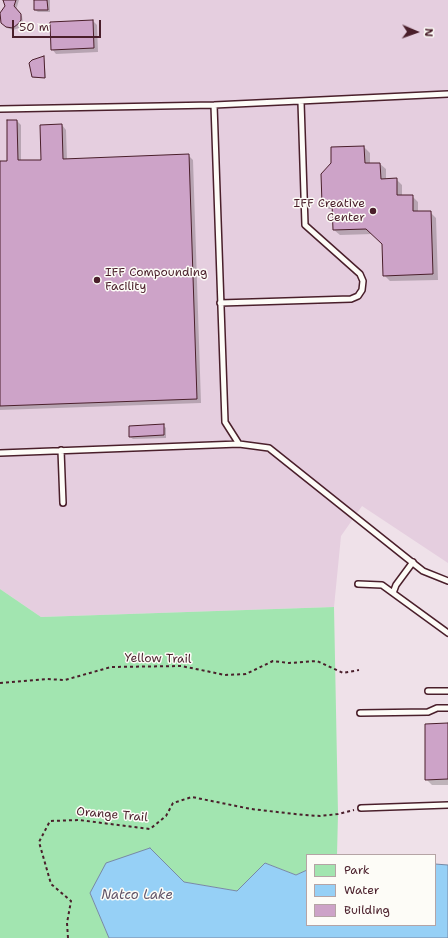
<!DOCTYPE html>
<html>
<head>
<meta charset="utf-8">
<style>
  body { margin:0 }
  #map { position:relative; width:448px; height:938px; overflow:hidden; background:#efe1e9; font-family:"Shantell Sans",sans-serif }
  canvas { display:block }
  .legend { position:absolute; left:306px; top:854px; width:130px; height:72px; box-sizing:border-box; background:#fdfcf7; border:1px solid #b5a4a5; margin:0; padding:5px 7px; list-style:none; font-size:12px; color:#4a1f2b }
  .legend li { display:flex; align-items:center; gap:8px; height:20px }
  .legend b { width:20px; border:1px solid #b5a4a5 }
  .north { position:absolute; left:396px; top:12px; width:40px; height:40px; -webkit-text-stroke:3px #fdfcf7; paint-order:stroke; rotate:92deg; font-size:11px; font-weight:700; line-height:16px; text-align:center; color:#4a1f2b }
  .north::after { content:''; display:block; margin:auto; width:14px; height:18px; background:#4a1f2b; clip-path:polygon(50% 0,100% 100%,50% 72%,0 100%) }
  .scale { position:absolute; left:12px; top:20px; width:89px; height:18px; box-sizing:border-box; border:2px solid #4a1f2b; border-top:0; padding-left:5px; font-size:12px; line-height:14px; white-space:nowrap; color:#4a1f2b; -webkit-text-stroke:3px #fdfcf7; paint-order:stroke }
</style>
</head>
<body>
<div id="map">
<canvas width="448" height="938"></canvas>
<ul class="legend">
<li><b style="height:11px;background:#a2e5b0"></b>Park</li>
<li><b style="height:11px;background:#96d0f6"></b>Water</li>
<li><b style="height:11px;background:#cda3c8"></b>Building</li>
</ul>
<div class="north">N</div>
<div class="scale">50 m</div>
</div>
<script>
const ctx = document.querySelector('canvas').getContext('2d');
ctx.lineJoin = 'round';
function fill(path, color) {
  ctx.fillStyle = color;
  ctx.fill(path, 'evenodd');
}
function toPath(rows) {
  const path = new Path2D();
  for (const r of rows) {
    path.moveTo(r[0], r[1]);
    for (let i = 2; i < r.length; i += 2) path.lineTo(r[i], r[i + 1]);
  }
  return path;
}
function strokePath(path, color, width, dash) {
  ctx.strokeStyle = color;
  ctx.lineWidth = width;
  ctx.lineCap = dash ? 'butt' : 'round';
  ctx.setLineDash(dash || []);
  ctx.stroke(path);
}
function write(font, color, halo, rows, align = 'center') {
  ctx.font = font + ' "Shantell Sans",sans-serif';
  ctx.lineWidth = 3;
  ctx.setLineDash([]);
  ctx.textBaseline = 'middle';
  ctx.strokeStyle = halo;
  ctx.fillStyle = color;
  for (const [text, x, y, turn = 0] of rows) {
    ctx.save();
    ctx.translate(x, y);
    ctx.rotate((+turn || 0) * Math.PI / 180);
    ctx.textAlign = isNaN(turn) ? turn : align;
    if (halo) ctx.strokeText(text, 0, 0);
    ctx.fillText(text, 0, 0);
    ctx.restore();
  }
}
fill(toPath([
  [0,0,448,0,448,563,362,506,341,536,334,607,41,617,0,589]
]), '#e5cedf');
fill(toPath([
  [0,589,41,617,334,607,338,814,337,855,307,855,307,870,296,875,265,863,237,891,184,882,150,848,90,893,109,938,0,938]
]), '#a2e5b0');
const water = toPath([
  [150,848,184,882,237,891,265,863,296,875,307,870,307,925,435,925,435,864,448,865,448,938,109,938,90,893,106,863,150,848]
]);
fill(water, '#96d0f6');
strokePath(water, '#7889a5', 1);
fill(toPath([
  [4,0,19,0,16,10,22,16,23,23,19,28,13,30,7,28,2,22,0,16,6,6],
  [35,0,50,0,50,12,38,12,35,10],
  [93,21,97,25,98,52,56,54,52,49],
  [44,57,46,78,34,78,33,77,33,61],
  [8,121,17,121,21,125,21,161,42,160,62,125,66,130,67,160,188,155,193,160,201,403,0,410,0,162,8,162],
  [364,147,370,153,370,164,380,164,386,169,386,180,396,179,402,185,402,196,412,196,418,202,418,212,430,212,436,218,438,280,390,281,384,275,383,244,373,234,340,235,334,230,334,209,329,209,323,204],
  [163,425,166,428,166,438,133,439,130,437],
  [448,724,448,785,432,785,426,779]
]), '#0003');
const building = toPath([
  [3,0,16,0,14,6,21,14,21,20,19,23,13,28,6,27,1,23,0,13,5,6,3,0],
  [34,0,47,0,48,10,34,10,34,0],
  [93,20,94,48,51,50,50,22,93,20],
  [44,56,45,78,32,77,29,63,32,60,44,56],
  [7,120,17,120,18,160,41,160,40,125,62,124,63,159,189,154,197,399,0,406,0,161,7,161,7,120],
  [364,146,365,163,380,163,381,179,397,178,397,195,413,195,413,211,431,211,433,274,383,276,382,244,366,229,333,230,332,204,322,204,321,174,331,163,331,147,364,146],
  [164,424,164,435,129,437,129,426,164,424],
  [448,723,448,779,425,780,425,724,448,723]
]);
fill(building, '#cda3c8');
strokePath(building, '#4a1f2b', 1);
const service = toPath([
  [214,105,225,422,239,444,269,448,423,571,448,581],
  [0,109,214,105,448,94],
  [220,303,351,299,358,296,362,290,363,281,360,274,305,225,301,102],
  [61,450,63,503],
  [0,453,239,444],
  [358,584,382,585,448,633],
  [393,593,396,585,413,562],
  [428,691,448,691],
  [360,713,428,712,437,708,448,708],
  [361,808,448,805]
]);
strokePath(service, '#4a1f2b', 8);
strokePath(toPath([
  [0,683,47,679,65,680,111,667,181,666,201,670,225,675,246,674,273,661,289,663,317,661,343,673,359,670],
  [68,938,67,923,71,901,51,884,39,842,50,821,79,820,150,829,166,816,173,803,192,797,251,809,304,815,320,816,338,814,354,810]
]), '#4a1f2b', 2, [3, 3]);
strokePath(service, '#fdfcf7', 5);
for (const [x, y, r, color] of [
  [373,211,4,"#4a1f2b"],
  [97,280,4,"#4a1f2b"]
]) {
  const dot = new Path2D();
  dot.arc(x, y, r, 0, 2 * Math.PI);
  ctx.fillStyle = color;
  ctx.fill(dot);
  strokePath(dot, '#fdfcf7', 1.5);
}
write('12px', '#4a1f2b', '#fdfcf7', [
  ["IFF Creative",365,204],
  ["Center",365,218],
  ["IFF Compounding",105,273,"left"],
  ["Facility",105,287,"left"]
], 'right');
write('12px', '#4a1f2b', '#fdfcf7', [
  ["Yellow Trail",158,659,1],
  ["Orange Trail",112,815,5]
]);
write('italic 13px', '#615468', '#fdfcf7', [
  ["Natco Lake",137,896]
]);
</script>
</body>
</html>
